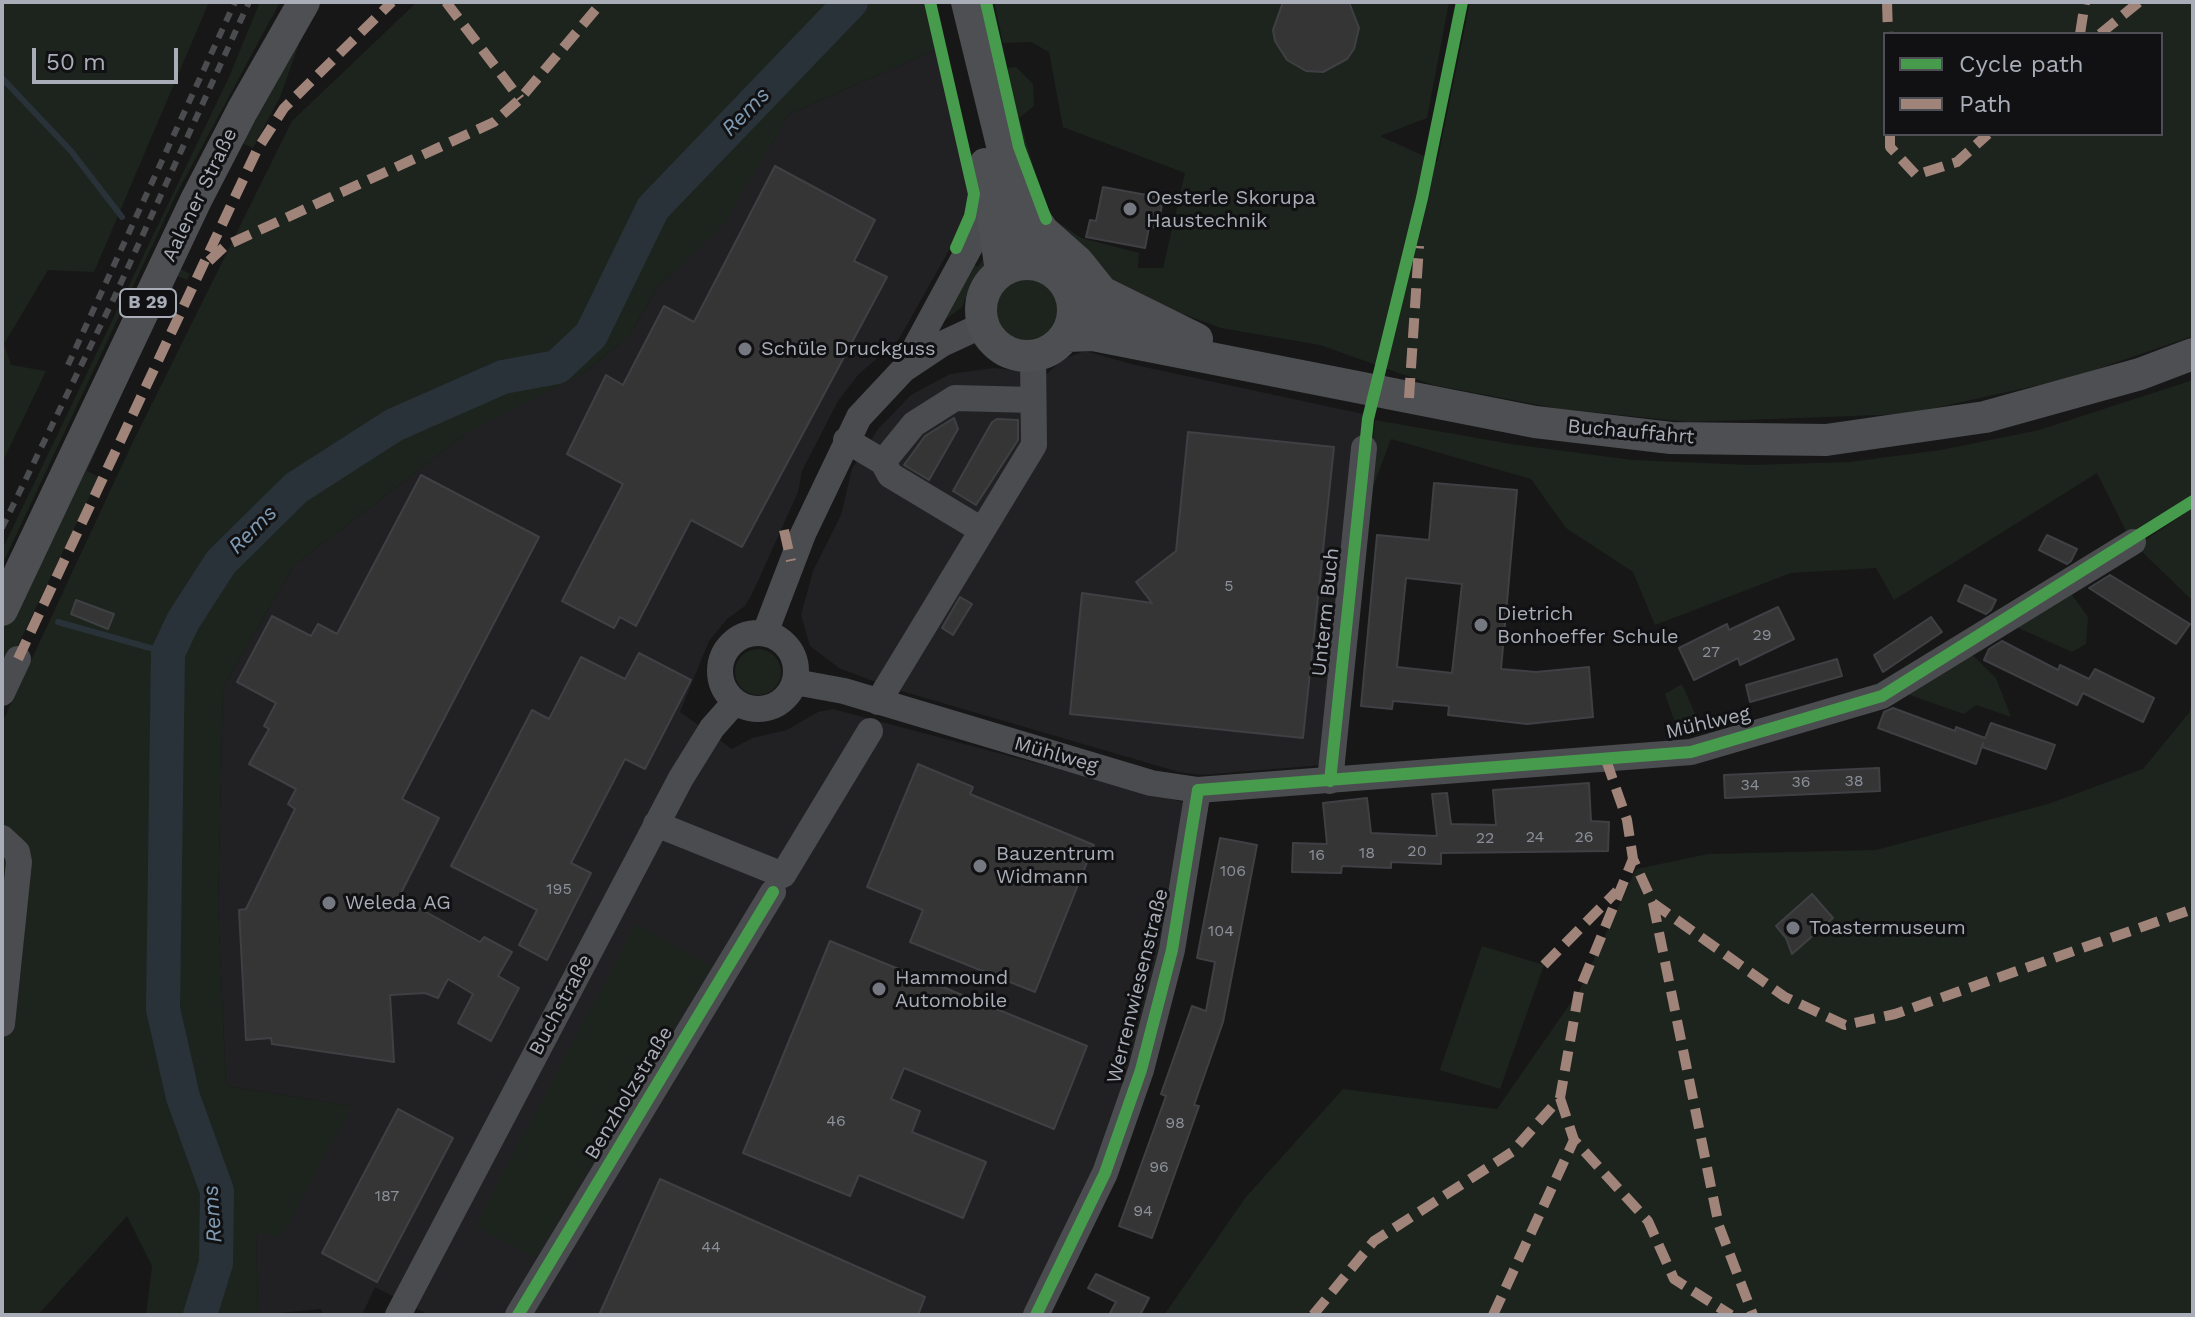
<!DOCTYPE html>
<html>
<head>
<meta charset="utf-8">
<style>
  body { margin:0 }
  #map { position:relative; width:2195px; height:1317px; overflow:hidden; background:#171717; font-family:"Work Sans",sans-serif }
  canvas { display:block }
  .frame { position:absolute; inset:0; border:4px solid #a8adb8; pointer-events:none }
  .legend { position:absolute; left:1883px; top:32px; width:280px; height:104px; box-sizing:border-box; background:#111113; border:2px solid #4d4f55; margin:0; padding:10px 14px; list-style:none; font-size:24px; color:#a8adb8 }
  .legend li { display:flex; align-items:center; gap:16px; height:40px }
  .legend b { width:40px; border:2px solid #4d4f55 }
  .scale { position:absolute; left:32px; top:48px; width:146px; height:36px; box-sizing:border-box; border:4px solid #a8adb8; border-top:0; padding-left:10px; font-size:24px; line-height:28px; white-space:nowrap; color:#a8adb8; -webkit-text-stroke:6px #111113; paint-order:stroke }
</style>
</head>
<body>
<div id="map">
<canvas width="2195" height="1317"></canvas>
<div class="frame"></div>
<ul class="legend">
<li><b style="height:10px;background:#469c4c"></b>Cycle path</li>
<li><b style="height:10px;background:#a18479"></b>Path</li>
</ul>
<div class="scale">50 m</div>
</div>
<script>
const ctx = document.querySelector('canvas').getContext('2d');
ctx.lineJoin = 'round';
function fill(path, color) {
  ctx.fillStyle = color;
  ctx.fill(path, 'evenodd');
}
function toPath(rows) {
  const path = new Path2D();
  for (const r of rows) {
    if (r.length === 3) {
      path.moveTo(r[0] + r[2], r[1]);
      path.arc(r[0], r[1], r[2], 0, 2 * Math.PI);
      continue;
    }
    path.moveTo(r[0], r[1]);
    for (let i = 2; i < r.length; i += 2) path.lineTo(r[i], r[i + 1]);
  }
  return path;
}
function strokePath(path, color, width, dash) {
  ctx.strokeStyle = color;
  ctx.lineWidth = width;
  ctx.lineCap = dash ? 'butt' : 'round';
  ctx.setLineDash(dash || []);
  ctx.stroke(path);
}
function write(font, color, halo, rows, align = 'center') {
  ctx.font = font + ' "Work Sans",sans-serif';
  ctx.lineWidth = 6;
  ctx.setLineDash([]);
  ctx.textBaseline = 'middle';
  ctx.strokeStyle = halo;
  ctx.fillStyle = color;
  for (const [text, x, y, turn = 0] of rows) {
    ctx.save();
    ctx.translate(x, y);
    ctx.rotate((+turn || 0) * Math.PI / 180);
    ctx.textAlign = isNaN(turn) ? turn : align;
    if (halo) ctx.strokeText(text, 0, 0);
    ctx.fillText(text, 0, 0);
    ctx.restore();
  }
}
fill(toPath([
  [935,50,967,179,969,205,952,245,899,339,858,375,838,401,802,471,798,492,753,592,745,606,727,619,709,641,680,712,732,749,752,738,787,730,818,712,833,709,1208,809,1182,927,1132,1107,1038,1315,429,1315,375,1287,362,1315,324,1315,321,1309,258,1315,256,1232,351,1106,226,1086,218,906,223,687,294,565,471,430,581,375,628,337,657,288,723,224,789,114],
  [1085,351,1135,365,1363,414,1322,765,1201,775,1179,772,891,688,839,668,810,646,801,615,813,571,841,515,852,469,878,429,911,395,950,374,994,368,1047,374,1063,359]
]), '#212123');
fill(toPath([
  [2,2,209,2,94,272,48,270,4,344,11,365,46,371,2,463],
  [260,2,280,2,177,193,2,565,2,550,229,77],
  [314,2,280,97,253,148,240,142,177,267,190,274,187,280,175,275,87,471,99,477,2,678,2,630,45,536,216,177],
  [417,2,925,2,935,50,789,114,723,225,657,288,628,337,581,375,471,430,294,565,223,687,218,906,226,1086,352,1106,281,1237,256,1233,258,1315,146,1315,152,1266,127,1216,38,1315,2,1315,2,723,131,446,292,121],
  [994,2,1449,2,1427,118,1380,136,1437,162,1470,2,2193,2,2193,336,2071,378,1907,414,1689,422,1561,409,1433,385,1320,345,1221,328,1118,290,1048,220,1022,150,1017,121,1012,126,1001,77,1006,68,1016,67,1033,84,1034,106,1019,118,1048,215,1081,238,1139,253,1138,268,1163,268,1185,173,1063,127,1049,52,1031,42,1003,43],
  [1885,34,2161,34,2161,134,1885,134],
  [993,243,988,259,972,282,962,307,945,320,941,318,970,263,978,267],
  [1028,312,35],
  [2193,380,2193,494,2129,537,2097,473,1894,600,1876,568,1791,573,1655,625,1633,572,1566,528,1531,479,1391,439,1373,487,1368,487,1375,420,1511,444,1632,460,1751,465,1850,462,1941,450,2039,430],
  [2193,508,2193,601,2136,546],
  [2067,588,2088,617,2086,644,2072,652,2012,625],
  [1966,649,1996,678,2011,717,1976,705,1964,714,1904,693],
  [758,672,23],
  [1682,684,1702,730,1680,737,1665,694],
  [2193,700,2193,1315,1164,1315,1246,1197,1343,1089,1497,1109,1579,991,1636,869,1708,854,1876,850,2048,804,2143,769,2189,713],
  [636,924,711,966,535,1257,475,1226],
  [1482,946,1544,965,1500,1089,1440,1070]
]), '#1d241e');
strokePath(toPath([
  [2,78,71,151,122,217],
  [58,622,168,653]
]), '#2a3239', 6);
strokePath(toPath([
  [200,1315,216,1263,217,1191,183,1097,163,1009,168,653,183,621,221,562,296,488,394,425,503,377,557,367,591,335,653,208,851,2]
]), '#2a3239', 34);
const building = toPath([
  [1283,2,1349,2,1359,28,1354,49,1347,59,1323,72,1306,71,1287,60,1275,41,1273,30,1283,2],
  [775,166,875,220,854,261,887,277,742,547,691,520,636,626,620,617,614,628,562,601,623,484,567,454,606,375,623,385,664,306,694,322,775,166],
  [1103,187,1163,198,1158,228,1149,227,1145,248,1086,237,1090,220,1096,221,1103,187],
  [954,418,958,429,929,480,904,465,925,436,954,418],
  [997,419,1018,420,1018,440,976,505,953,491,992,422,997,419],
  [1188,432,1334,447,1303,738,1070,714,1082,593,1152,603,1136,582,1176,551,1188,432],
  [421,475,539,537,402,799,439,818,399,897,480,942,484,937,512,952,498,976,519,988,491,1041,458,1023,473,994,448,979,438,998,425,993,390,995,394,1062,272,1044,271,1038,246,1040,239,910,246,909,295,809,288,804,296,789,249,764,269,729,264,726,276,703,237,682,272,616,311,636,318,624,337,634,421,475],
  [1434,483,1517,490,1501,669,1536,672,1589,667,1593,717,1527,724,1448,715,1449,706,1393,701,1392,709,1361,706,1377,535,1429,540,1434,483],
  [1406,578,1462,584,1452,673,1397,667,1406,578],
  [2047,535,2077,549,2071,561,2067,564,2039,550,2047,535],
  [2110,575,2190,624,2176,644,2089,588,2110,575],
  [1965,585,1996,600,1991,610,1986,614,1958,601,1965,585],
  [960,597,972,604,953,635,942,628,960,597],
  [76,600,114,614,108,629,71,614,76,600],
  [1778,607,1794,639,1740,665,1738,658,1694,680,1679,648,1727,624,1729,630,1778,607],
  [1931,617,1942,632,1883,672,1874,655,1931,617],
  [2002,641,2058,670,2060,665,2089,679,2095,669,2154,698,2143,722,2083,693,2077,705,1984,660,1989,649,2002,641],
  [639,653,691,680,645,769,625,759,571,863,591,873,547,960,519,945,537,910,451,866,532,710,549,719,581,657,625,679,639,653],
  [1837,659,1842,676,1750,702,1746,685,1837,659],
  [1893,708,1955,731,1956,727,1985,738,1991,723,2055,745,2046,769,1982,747,1983,743,1976,764,1878,728,1884,712,1893,708],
  [918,764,973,787,970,794,1094,845,1035,992,910,942,923,910,867,887,918,764],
  [1879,768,1880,791,1725,798,1724,775,1879,768],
  [1589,783,1591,821,1609,822,1608,851,1441,853,1441,864,1391,862,1391,868,1342,866,1341,873,1292,872,1293,843,1327,844,1323,803,1367,798,1371,833,1437,836,1432,794,1447,793,1451,824,1496,825,1493,790,1589,783],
  [1220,838,1257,845,1223,1022,1194,1105,1199,1106,1152,1238,1119,1226,1166,1096,1161,1094,1192,1006,1206,1011,1215,962,1197,958,1220,838],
  [1812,894,1833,918,1792,954,1786,938,1776,926,1812,894],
  [830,941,1087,1046,1054,1129,904,1068,891,1099,920,1111,912,1132,986,1162,963,1218,859,1175,850,1196,743,1153,830,941],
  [398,1109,453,1138,377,1282,322,1253,398,1109],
  [660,1179,925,1297,918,1315,599,1315,660,1179],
  [1096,1274,1149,1298,1140,1315,1109,1315,1116,1302,1088,1288,1096,1274]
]);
fill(building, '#353536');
strokePath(building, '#3f4043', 2);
strokePath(toPath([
  [907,363,979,230,989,198],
  [846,440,883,462,890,475,980,529],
  [883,462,914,424,955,398,1033,400],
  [758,671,38],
  [765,633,803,534,859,417,903,370,942,344,983,325],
  [795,682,844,691,1151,783,1198,790,1691,752,1882,696,2133,542],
  [2,693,18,659],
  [878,702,1034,445,1033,356],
  [1330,781,1364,448],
  [656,824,783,875,870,731],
  [2,838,17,852,19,862,2,1024],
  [398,1315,681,778,712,728,735,702],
  [518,1315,773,892],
  [1036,1315,1105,1173,1141,1070,1172,950,1198,790]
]), '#4b4c50', 26);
strokePath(toPath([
  [967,2,1024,235,1043,266],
  [985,164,1001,271],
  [1025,204,1043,231,1078,262,1102,292,1197,339],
  [1027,310,46],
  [1074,308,1127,324],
  [1066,336,1093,335,1535,422,1671,438,1826,440,1985,417,2140,374,2193,354],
  [2,610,196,200,242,111,304,2]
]), '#4d4f52', 32);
strokePath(toPath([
  [68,365,235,2],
  [2,528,114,298,249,2]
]), '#4b4c4f', 6, [10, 8]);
strokePath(toPath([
  [446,2,520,99],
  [1887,2,1888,34],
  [2080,34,2085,2],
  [2100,34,2139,2],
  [1890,134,1890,147,1916,175,1957,162,1988,134],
  [209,261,225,246,494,122,520,99,602,2],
  [1409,398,1419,246],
  [784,530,791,561],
  [18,659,257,150,284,108,392,2],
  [1606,760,1627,820,1633,859,1653,903,1785,997,1845,1025,1895,1014,2193,909],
  [1653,903,1719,1226,1753,1315],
  [1544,965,1617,891],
  [1560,1098,1574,1140,1648,1221,1674,1279,1731,1315],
  [1313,1315,1374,1241,1512,1152,1560,1098,1579,991,1633,859],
  [1493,1315,1574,1140]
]), '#a18479', 10, [20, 10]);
strokePath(toPath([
  [930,2,974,194,970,216,956,248],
  [986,2,1019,147,1046,219],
  [1330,781,1368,419,1422,198,1462,2],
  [518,1315,773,892],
  [1036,1315,1105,1173,1141,1070,1172,950,1198,790,1691,752,1882,696,2193,501]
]), '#469c4c', 12);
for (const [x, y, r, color] of [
  [1130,209,8,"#757880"],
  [745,349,8,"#757880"],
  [1481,625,8,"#757880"],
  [980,866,8,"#757880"],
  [329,903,8,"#757880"],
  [1793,928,8,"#757880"],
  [879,989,8,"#757880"]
]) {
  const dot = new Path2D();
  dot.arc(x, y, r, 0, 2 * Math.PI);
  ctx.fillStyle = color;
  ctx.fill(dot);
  strokePath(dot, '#111113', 3);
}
write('16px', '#8b8f98', null, [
  ["5",1229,586],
  ["29",1762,635],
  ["27",1711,652],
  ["38",1854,781],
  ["36",1801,782],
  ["34",1750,785],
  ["24",1535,837],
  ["26",1584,837],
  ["22",1485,838],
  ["20",1417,851],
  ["18",1367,853],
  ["16",1317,855],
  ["106",1233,871],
  ["195",559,889],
  ["104",1221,931],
  ["46",836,1121],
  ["98",1175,1123],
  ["96",1159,1167],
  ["187",387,1196],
  ["94",1143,1211],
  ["44",711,1247]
]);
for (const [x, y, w] of [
  [148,303,56]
]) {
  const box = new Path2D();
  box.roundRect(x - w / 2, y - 14, w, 28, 6);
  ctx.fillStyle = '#111113';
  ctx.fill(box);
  strokePath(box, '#a8adb8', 2);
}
write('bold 18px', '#a8adb8', null, [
  ["B 29",148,303]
]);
write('20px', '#a8adb8', '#111113', [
  ["Aalener Straße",200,195,-64],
  ["Buchauffahrt",1631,432,5],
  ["Unterm Buch",1326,612,-84],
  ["Mühlweg",1708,723,-13],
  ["Mühlweg",1056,755,16],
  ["Werrenwiesenstraße",1138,986,-76],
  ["Buchstraße",561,1005,-62],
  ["Benzholzstraße",629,1093,-59]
]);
write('20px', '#a8adb8', '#111113', [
  ["Oesterle Skorupa",1146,198],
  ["Haustechnik",1146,221],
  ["Schüle Druckguss",761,349],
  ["Dietrich",1497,614],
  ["Bonhoeffer Schule",1497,637],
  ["Bauzentrum",996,854],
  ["Widmann",996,877],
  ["Weleda AG",345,903],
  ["Toastermuseum",1809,928],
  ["Hammound",895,978],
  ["Automobile",895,1001]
], 'left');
write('italic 22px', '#7f9bb3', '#111113', [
  ["Rems",746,112,-46],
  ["Rems",253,530,-45],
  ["Rems",213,1214,-94]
]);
</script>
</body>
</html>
